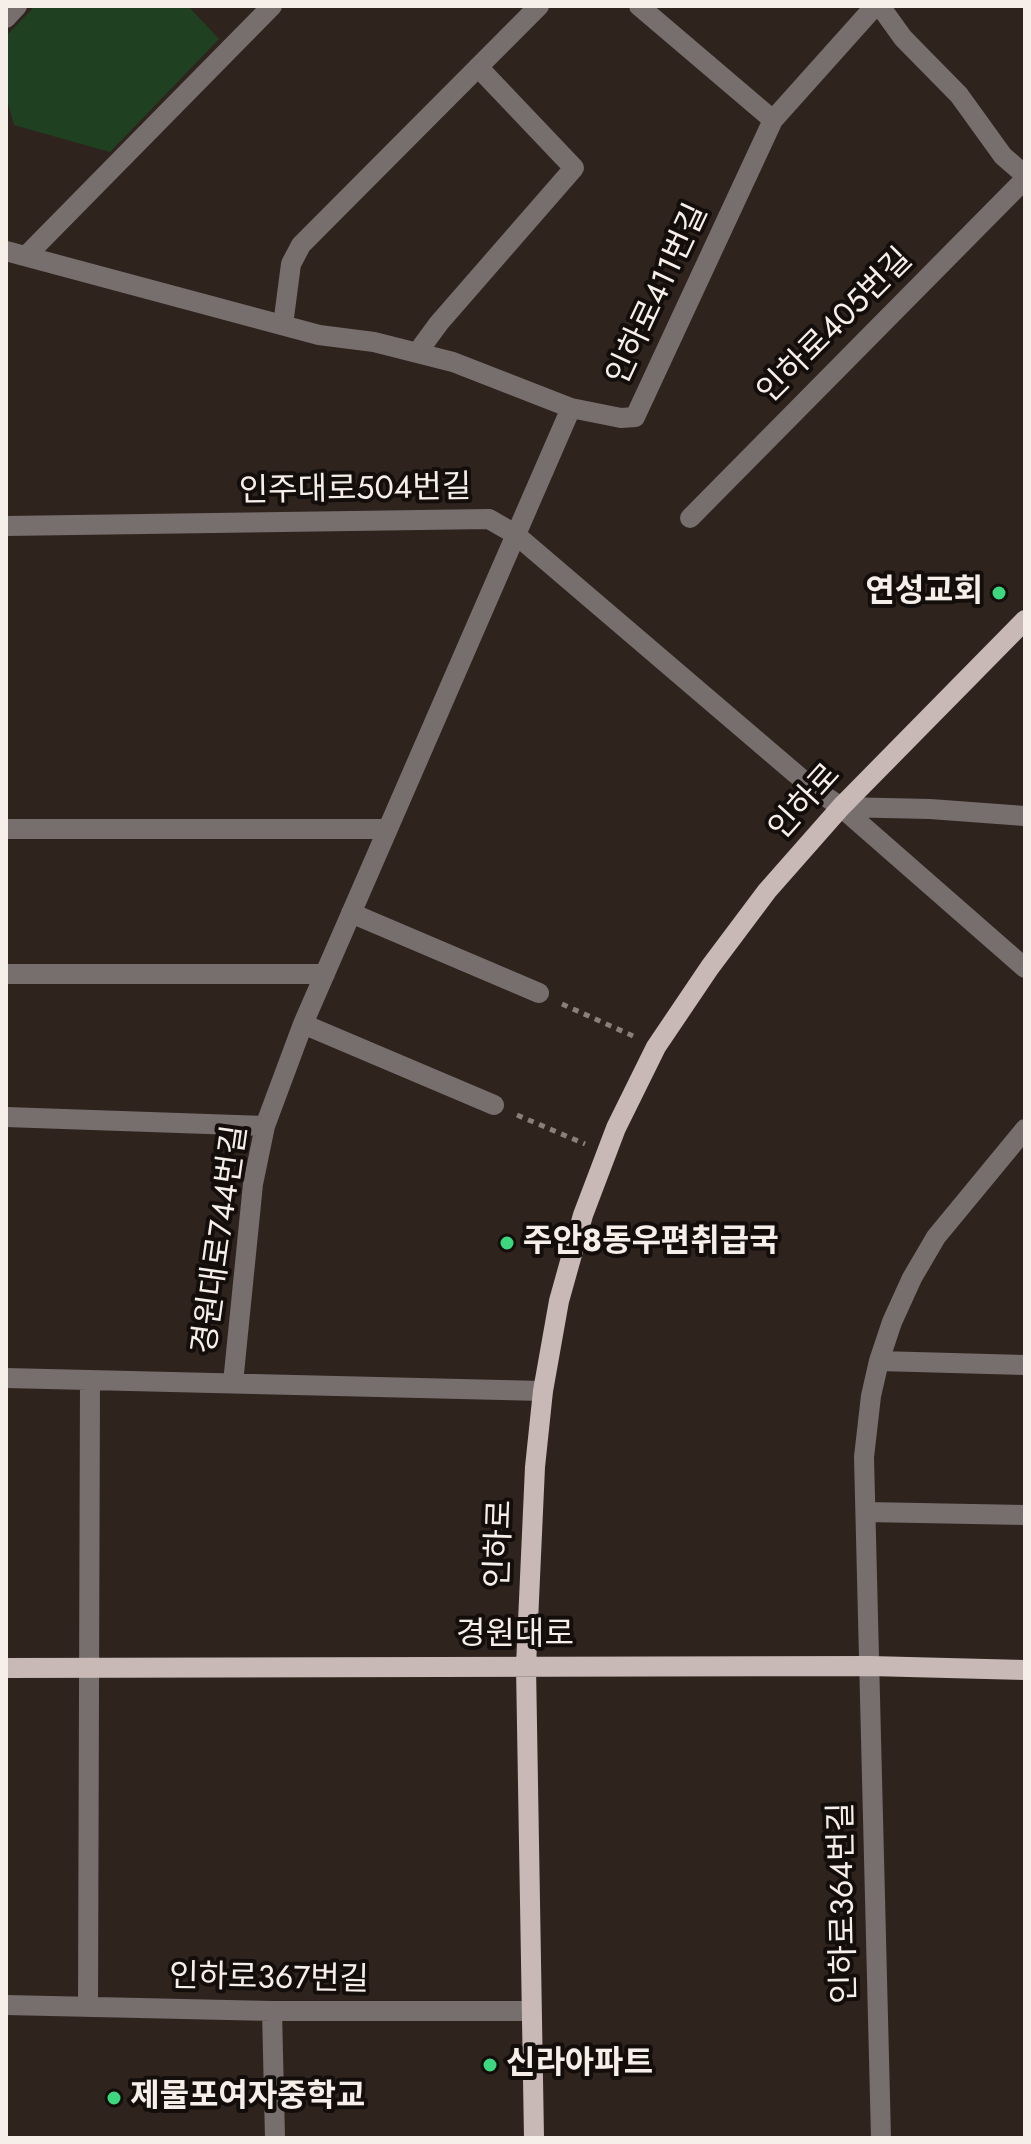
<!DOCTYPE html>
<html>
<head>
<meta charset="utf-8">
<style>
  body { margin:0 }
  #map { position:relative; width:1031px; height:2144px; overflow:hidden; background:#2f241d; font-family:Jost,sans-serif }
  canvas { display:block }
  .frame { position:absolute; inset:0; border:8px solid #f6eee9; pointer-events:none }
</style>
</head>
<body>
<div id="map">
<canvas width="1031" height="2144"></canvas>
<div class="frame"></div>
</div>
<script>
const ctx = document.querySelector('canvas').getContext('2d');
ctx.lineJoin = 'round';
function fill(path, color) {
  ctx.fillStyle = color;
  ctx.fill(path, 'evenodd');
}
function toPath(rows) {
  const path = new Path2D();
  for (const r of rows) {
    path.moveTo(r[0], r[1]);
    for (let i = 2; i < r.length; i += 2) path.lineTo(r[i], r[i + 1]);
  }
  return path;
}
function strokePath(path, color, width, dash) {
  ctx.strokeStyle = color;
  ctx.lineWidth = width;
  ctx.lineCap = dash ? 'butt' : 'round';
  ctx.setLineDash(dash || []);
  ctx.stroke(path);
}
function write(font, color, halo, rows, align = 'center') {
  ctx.font = font + ' Jost,"Noto Sans KR",sans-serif';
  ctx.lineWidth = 8;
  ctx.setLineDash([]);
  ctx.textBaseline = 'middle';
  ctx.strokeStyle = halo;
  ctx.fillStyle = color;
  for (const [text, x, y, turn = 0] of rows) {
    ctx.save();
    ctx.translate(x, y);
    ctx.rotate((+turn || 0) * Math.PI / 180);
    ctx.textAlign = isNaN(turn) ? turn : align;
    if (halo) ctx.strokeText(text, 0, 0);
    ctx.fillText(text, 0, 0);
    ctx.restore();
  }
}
fill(toPath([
  [35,6,188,6,219,39,110,152,14,125,6,96,6,36]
]), '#1f4122');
strokePath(toPath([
  [562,1004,633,1036],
  [517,1115,585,1144]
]), '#8a807a', 5, [6, 6]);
strokePath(toPath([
  [639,6,773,120],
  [880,6,903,38,959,95,1003,156,1025,175],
  [6,18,17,6],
  [6,251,319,335,374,342,453,362,571,408,621,418,635,417,773,120,875,6],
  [26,256,272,6],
  [283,325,291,264,301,245,539,6],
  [417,353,439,323,574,168,478,67],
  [690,518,1025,179],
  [6,526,489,519,515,534,810,786,841,807,1025,968],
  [841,807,930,809,1025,816],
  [6,829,388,829],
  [351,913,539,993],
  [6,974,325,974],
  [303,1024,494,1105],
  [6,1117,265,1126],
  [879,1361,1025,1365],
  [6,1378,543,1391],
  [233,1383,253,1184,265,1126,303,1024,571,408],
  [866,1512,1025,1515],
  [6,2005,272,2011,531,2011],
  [88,2007,90,1380],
  [272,2011,275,2138],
  [881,2138,864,1457,871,1396,879,1361,892,1322,912,1278,936,1237,1025,1129]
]), '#776f6e', 20);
strokePath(toPath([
  [6,1668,870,1666,1025,1670],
  [534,2138,526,1666,535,1467,543,1391,559,1301,583,1215,616,1128,656,1047,710,967,767,891,841,807,1025,620]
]), '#c8b9b6', 20);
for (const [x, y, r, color] of [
  [999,593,8,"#3cd77e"],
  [507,1243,8,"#3cd77e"],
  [490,2065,8,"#3cd77e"],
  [114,2098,8,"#3cd77e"]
]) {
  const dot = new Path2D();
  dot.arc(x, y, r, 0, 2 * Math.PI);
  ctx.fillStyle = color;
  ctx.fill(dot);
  strokePath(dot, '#130e0b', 3);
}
write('32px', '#f6eee9', '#130e0b', [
  ["인하로411번길",659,295,-65],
  ["인하로405번길",836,327,-45],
  ["인주대로504번길",355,491,-1],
  ["인하로",806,803,-48],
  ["경원대로744번길",222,1240,-82],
  ["인하로",501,1544,-88],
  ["경원대로",515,1636],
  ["인하로364번길",845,1903,-91],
  ["인하로367번길",269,1980,1]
]);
write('bold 32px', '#f6eee9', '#130e0b', [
  ["연성교회",983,593,"right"],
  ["주안8동우편취급국",523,1243],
  ["신라아파트",506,2065],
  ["제물포여자중학교",130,2098]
], 'left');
</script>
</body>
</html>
